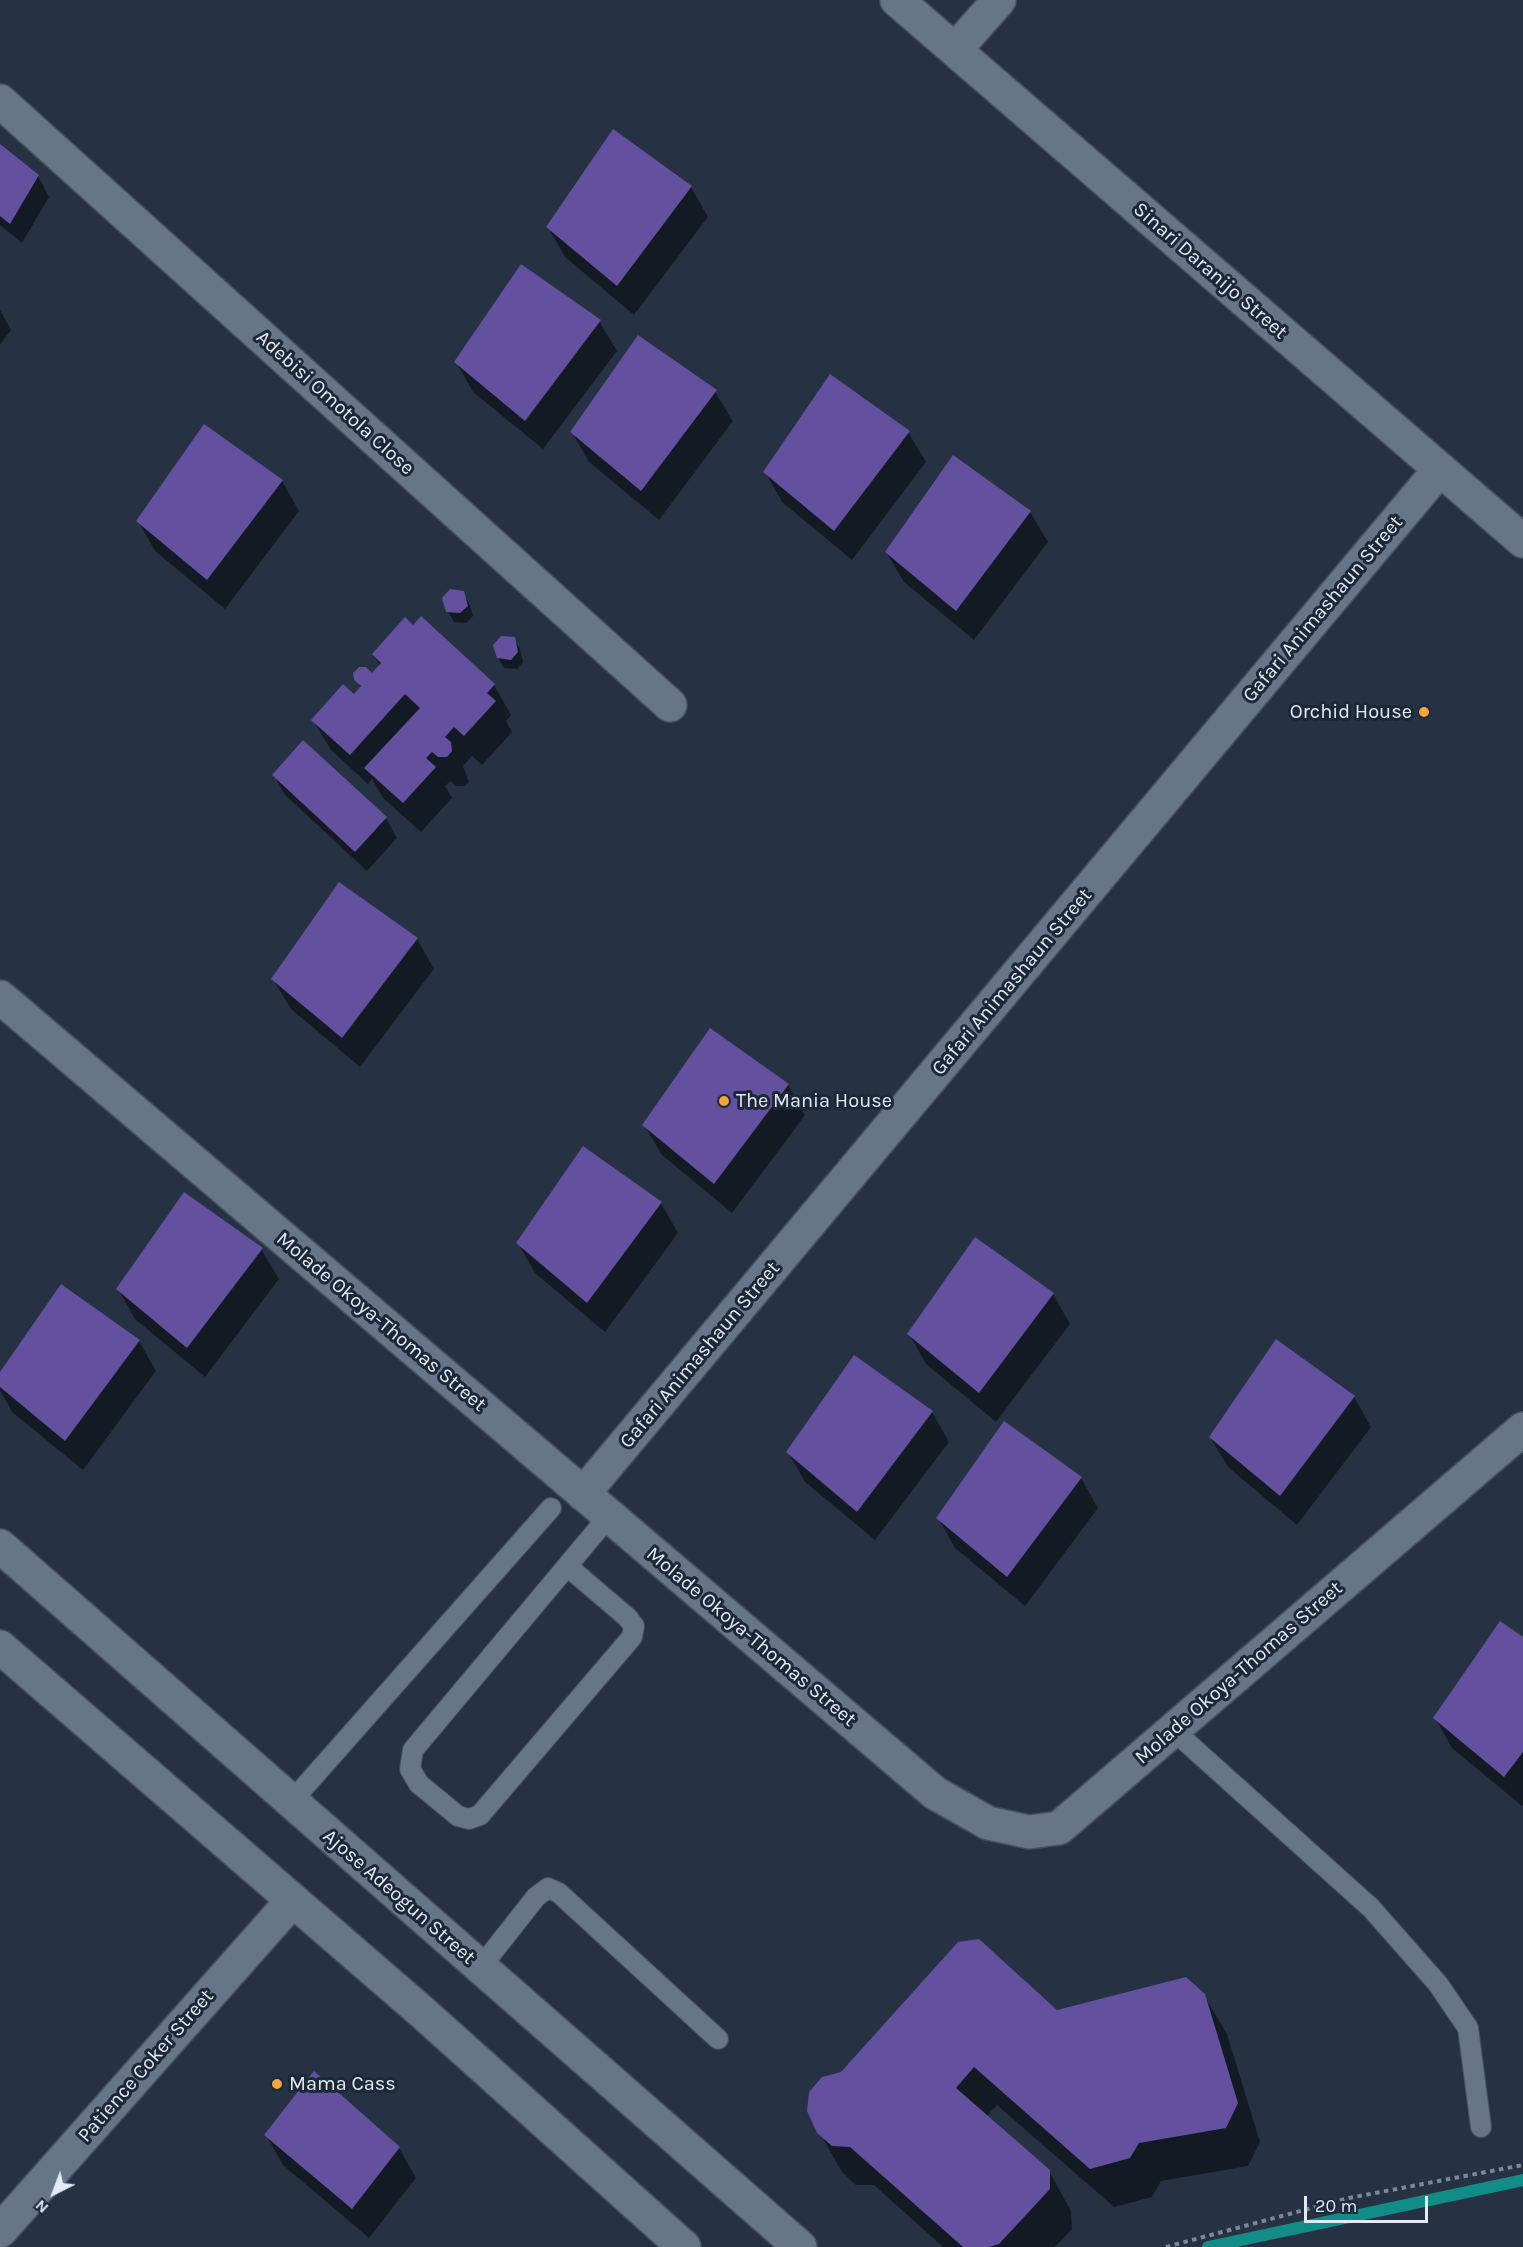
<!DOCTYPE html>
<html>
<head>
<meta charset="utf-8">
<style>
  body { margin:0 }
  #map { position:relative; width:1523px; height:2247px; overflow:hidden; background:#263243; font-family:Karla,sans-serif }
  canvas { display:block }
  .north { position:absolute; left:24px; top:2163px; width:60px; height:60px; -webkit-text-stroke:4px #1c2838; paint-order:stroke; rotate:222deg; font-size:16px; font-weight:700; line-height:24px; text-align:center; color:#e3eaf6 }
  .north::after { content:''; display:block; margin:auto; width:21px; height:27px; background:#e3eaf6; clip-path:polygon(50% 0,100% 100%,50% 72%,0 100%) }
  .scale { position:absolute; left:1304px; top:2196px; width:124px; height:27px; box-sizing:border-box; border:3px solid #e3eaf6; border-top:0; padding-left:8px; font-size:18px; line-height:21px; white-space:nowrap; color:#e3eaf6; -webkit-text-stroke:4px #1c2838; paint-order:stroke }
</style>
</head>
<body>
<div id="map">
<canvas width="1523" height="2247"></canvas>
<div class="north">N</div>
<div class="scale">20 m</div>
</div>
<script>
const ctx = document.querySelector('canvas').getContext('2d');
ctx.lineJoin = 'round';
function fill(path, color) {
  ctx.fillStyle = color;
  ctx.fill(path, 'evenodd');
}
function toPath(rows) {
  const path = new Path2D();
  for (const r of rows) {
    path.moveTo(r[0], r[1]);
    for (let i = 2; i < r.length; i += 2) path.lineTo(r[i], r[i + 1]);
  }
  return path;
}
function strokePath(path, color, width, dash) {
  ctx.strokeStyle = color;
  ctx.lineWidth = width;
  ctx.lineCap = dash ? 'butt' : 'round';
  ctx.setLineDash(dash || []);
  ctx.stroke(path);
}
function write(font, color, halo, rows, align = 'center') {
  ctx.font = font + ' Karla,sans-serif';
  ctx.lineWidth = 6;
  ctx.setLineDash([]);
  ctx.textBaseline = 'middle';
  ctx.strokeStyle = halo;
  ctx.fillStyle = color;
  for (const [text, x, y, turn = 0] of rows) {
    ctx.save();
    ctx.translate(x, y);
    ctx.rotate((+turn || 0) * Math.PI / 180);
    ctx.textAlign = isNaN(turn) ? turn : align;
    if (halo) ctx.strokeText(text, 0, 0);
    ctx.fillText(text, 0, 0);
    ctx.restore();
  }
}
fill(toPath([
  [0,146,38,176,49,197,22,243,0,225],
  [691,187,708,217,634,315,565,257,548,227],
  [0,310,11,330,0,345],
  [599,321,617,351,543,449,473,392,456,362],
  [715,392,733,421,659,520,589,462,572,432],
  [908,432,926,462,852,560,782,502,765,472],
  [282,481,299,511,225,609,155,551,138,521],
  [1030,512,1048,542,974,640,904,582,886,552],
  [463,593,469,603,473,616,466,623,454,622,448,612],
  [514,639,520,649,523,662,517,669,504,668,498,658],
  [373,654,494,685,511,715,506,721,512,732,482,765,472,756,463,766,469,782,465,786,456,786,450,781,445,786,452,798,421,832,383,798,372,779,368,784,331,750,313,720,354,696,361,688,356,680,373,675,380,666],
  [274,775,386,818,397,838,367,871,285,795],
  [417,939,434,969,360,1067,291,1009,273,979],
  [788,1085,805,1115,732,1213,662,1155,644,1125],
  [584,1149,661,1203,678,1233,605,1332,535,1273,518,1243],
  [261,1249,279,1279,205,1377,135,1319,118,1289],
  [1053,1294,1070,1324,996,1422,926,1364,909,1334],
  [139,1341,156,1371,83,1470,12,1412,0,1390,0,1374],
  [1354,1397,1371,1427,1297,1525,1228,1467,1210,1437],
  [932,1412,949,1442,875,1540,805,1482,788,1452],
  [1081,1478,1098,1508,1025,1606,955,1548,938,1518],
  [1523,1638,1523,1805,1522,1806,1452,1748,1435,1718],
  [1204,1995,1227,2034,1260,2142,1248,2166,1161,2181,1152,2197,1114,2207,997,2105,986,2117,1049,2171,1071,2211,1072,2229,1055,2247,943,2247,874,2185,856,2185,842,2172,819,2132,1057,2012],
  [266,2135,399,2148,416,2178,369,2238,283,2165]
]), '#0007');
strokePath(toPath([
  [1208,2247,1523,2180]
]), '#128c86', 12);
fill(toPath([
  [613,129,692,186,617,286,546,227],
  [0,144,39,175,10,224,0,216],
  [521,264,601,320,525,421,454,362],
  [638,335,717,390,641,491,570,432],
  [830,374,910,431,834,531,763,472],
  [204,424,283,480,207,580,136,521],
  [953,455,1031,511,956,611,885,552],
  [450,589,464,591,468,606,460,613,446,612,442,598],
  [421,616,495,684,487,693,496,701,464,736,454,727,445,737,451,742,452,751,447,757,438,757,432,752,426,758,436,767,403,803,364,768,420,708,405,694,350,755,311,720,343,684,354,694,361,686,354,680,353,673,359,667,366,667,372,673,381,663,372,654,405,617,413,625],
  [501,636,515,637,518,652,511,660,497,658,493,645],
  [303,740,387,817,355,852,272,775],
  [339,882,418,938,342,1038,271,979],
  [710,1028,789,1084,714,1184,642,1125],
  [583,1146,662,1202,587,1303,516,1243],
  [184,1192,263,1248,187,1348,116,1289],
  [975,1237,1054,1293,979,1393,907,1334],
  [61,1284,140,1340,65,1441,0,1387,0,1372],
  [1276,1339,1355,1396,1280,1496,1209,1437],
  [854,1355,933,1411,857,1512,786,1452],
  [1004,1421,1082,1477,1007,1577,936,1518],
  [1500,1621,1523,1637,1523,1752,1504,1777,1433,1718],
  [979,1939,1057,2010,1186,1977,1205,1994,1238,2103,1226,2128,1139,2143,1130,2158,1090,2169,974,2067,956,2088,1050,2170,1050,2189,999,2244,989,2247,963,2247,850,2147,832,2146,817,2133,807,2111,809,2092,822,2077,841,2072,958,1942],
  [314,2071,400,2147,352,2209,264,2135]
]), '#63509e');
const service = toPath([
  [567,1566,627,1617,634,1626,632,1637,480,1815,469,1819,458,1816,419,1784,410,1769,413,1750,609,1516],
  [1173,1730,1371,1908,1438,1984,1468,2028,1481,2127],
  [291,1802,551,1508],
  [480,1968,536,1897,548,1888,559,1893,718,2039]
]);
const minor = toPath([
  [897,0,1523,541],
  [955,50,999,0],
  [0,101,670,705],
  [0,997,935,1793,988,1823,1029,1832,1059,1828,1523,1429],
  [583,1494,1440,469],
  [0,2231,292,1901]
]);
const tertiary = toPath([
  [0,1546,800,2247],
  [0,1647,422,2012,684,2247]
]);
strokePath(service, '#454f5e', 22);
strokePath(minor, '#454f5e', 36);
strokePath(tertiary, '#454f5e', 36);
strokePath(toPath([
  [1166,2247,1349,2198,1523,2165]
]), '#7d8796', 4, [4.5, 4.5]);
strokePath(service, '#677589', 20);
strokePath(minor, '#677589', 33);
strokePath(tertiary, '#677589', 33);
for (const [x, y, r, color] of [
  [1424,712,6,"#f2a541"],
  [724,1101,6,"#f2a541"],
  [277,2084,6,"#f2a541"]
]) {
  const dot = new Path2D();
  dot.arc(x, y, r, 0, 2 * Math.PI);
  ctx.fillStyle = color;
  ctx.fill(dot);
  strokePath(dot, '#1c2838', 2);
}
write('20px', '#e3eaf6', '#1c2838', [
  ["Sinari Daranijo Street",1210,271,41],
  ["Adebisi Omotola Close",335,403,42],
  ["Gafari Animashaun Street",1323,609,-50],
  ["Gafari Animashaun Street",1012,982,-50],
  ["Molade Okoya-Thomas Street",381,1322,40],
  ["Gafari Animashaun Street",700,1355,-50],
  ["Molade Okoya-Thomas Street",751,1637,40],
  ["Molade Okoya-Thomas Street",1239,1673,-41],
  ["Ajose Adeogun Street",399,1897,41],
  ["Patience Coker Street",146,2066,-49]
]);
write('20px', '#e3eaf6', '#1c2838', [
  ["Orchid House",1412,712,"right"],
  ["The Mania House",736,1101],
  ["Mama Cass",289,2084]
], 'left');
</script>
</body>
</html>
